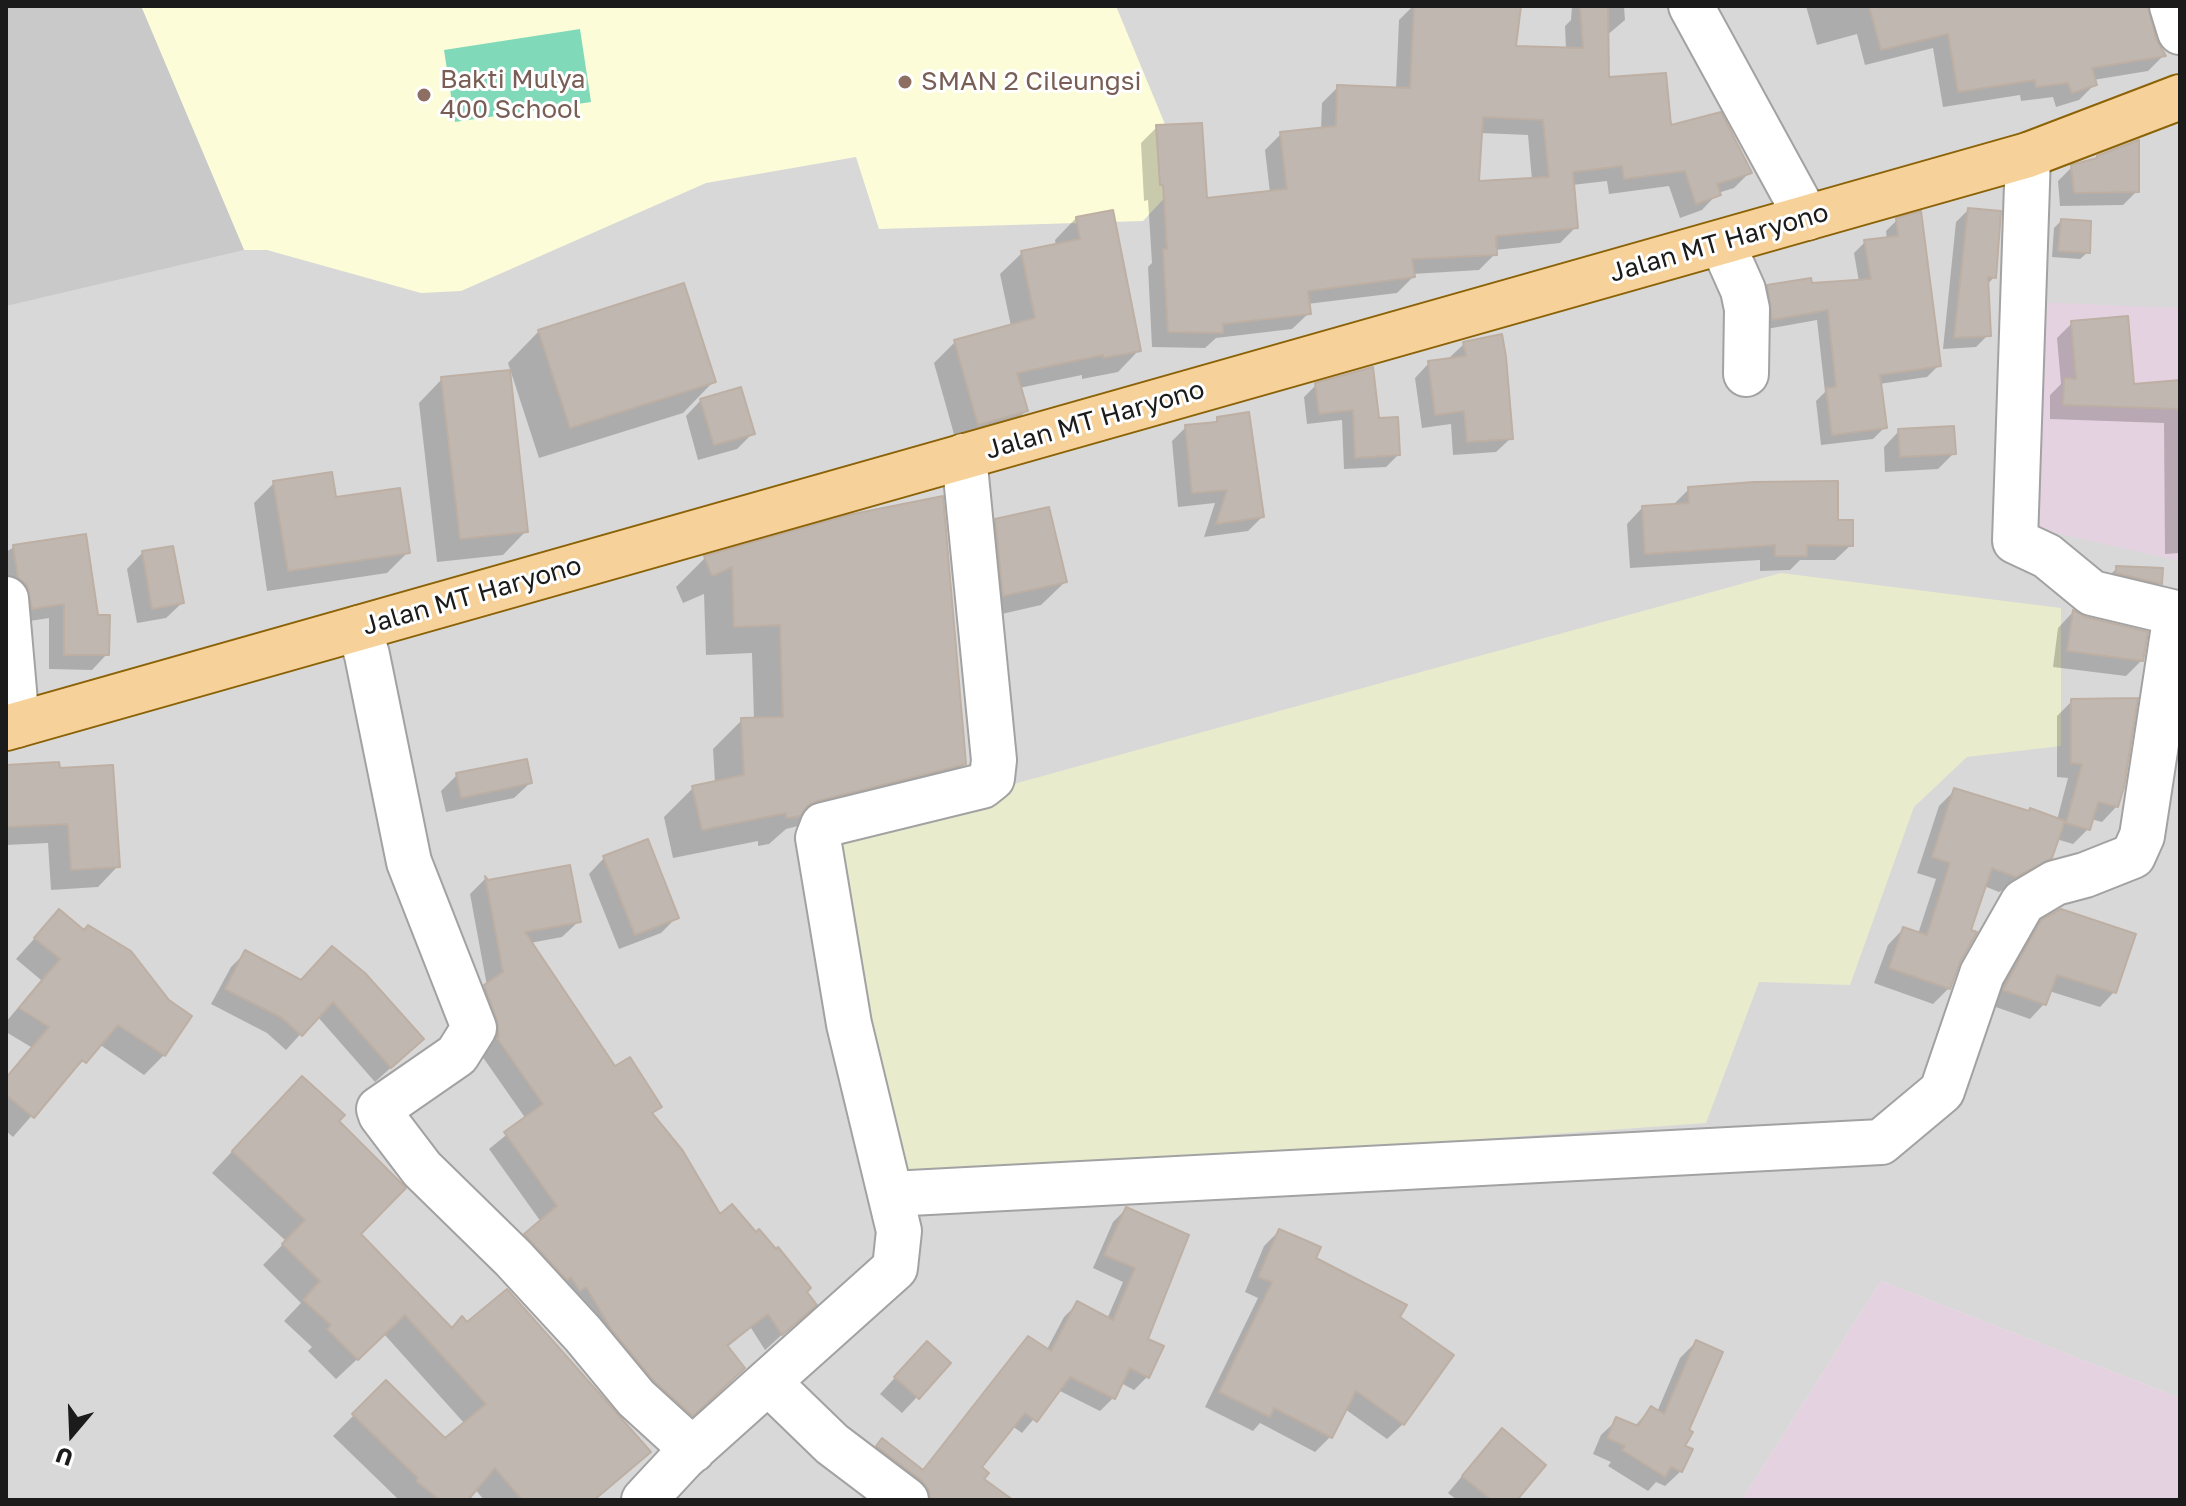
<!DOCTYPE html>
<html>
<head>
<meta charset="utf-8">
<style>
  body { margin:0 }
  #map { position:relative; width:2186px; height:1506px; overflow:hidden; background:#ece8e0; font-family:"Golos Text",sans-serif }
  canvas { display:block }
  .frame { position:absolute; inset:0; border:8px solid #1b1b1b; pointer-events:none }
  .north { position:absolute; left:32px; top:1394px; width:80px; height:80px; -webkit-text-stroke:6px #fff; paint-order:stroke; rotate:199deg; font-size:22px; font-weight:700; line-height:32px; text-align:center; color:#1b1b1b }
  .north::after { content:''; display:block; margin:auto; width:28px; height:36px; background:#1b1b1b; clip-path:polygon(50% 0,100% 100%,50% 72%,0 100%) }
</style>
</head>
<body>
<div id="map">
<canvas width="2186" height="1506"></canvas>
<div class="frame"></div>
<div class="north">U</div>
</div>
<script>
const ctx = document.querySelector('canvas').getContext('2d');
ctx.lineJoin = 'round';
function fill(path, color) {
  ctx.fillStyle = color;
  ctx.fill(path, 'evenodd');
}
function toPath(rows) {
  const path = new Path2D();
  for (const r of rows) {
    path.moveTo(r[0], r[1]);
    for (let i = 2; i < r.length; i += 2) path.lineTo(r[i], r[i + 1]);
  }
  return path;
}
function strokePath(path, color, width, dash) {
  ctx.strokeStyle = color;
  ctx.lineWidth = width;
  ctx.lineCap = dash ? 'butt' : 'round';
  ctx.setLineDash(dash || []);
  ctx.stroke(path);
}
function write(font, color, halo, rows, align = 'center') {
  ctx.font = font + ' "Golos Text",sans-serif';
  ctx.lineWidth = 6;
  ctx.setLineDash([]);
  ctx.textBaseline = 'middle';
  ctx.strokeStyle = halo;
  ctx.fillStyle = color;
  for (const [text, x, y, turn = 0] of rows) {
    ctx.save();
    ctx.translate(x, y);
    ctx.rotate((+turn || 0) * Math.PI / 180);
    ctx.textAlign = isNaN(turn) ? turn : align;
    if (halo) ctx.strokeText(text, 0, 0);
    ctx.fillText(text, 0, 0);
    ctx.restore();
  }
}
fill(toPath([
  [6,6,2180,6,2180,1398,1881,1281,1742,1500,6,1500]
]), '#d9d8d8');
fill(toPath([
  [2031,302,2180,308,2180,561,2025,526],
  [1881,1281,2180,1398,2180,1500,1742,1500]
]), '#e5d2e1');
fill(toPath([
  [141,6,1116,6,1186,175,1143,221,879,229,856,157,706,183,461,291,421,293,267,250,244,250]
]), '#fcfdd8');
fill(toPath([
  [6,6,141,6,244,250,6,306]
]), '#c9c9c9');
fill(toPath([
  [1781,573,2061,608,2061,746,1967,757,1914,807,1850,985,1759,982,1706,1123,887,1182,828,835]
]), '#e8ebcc');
fill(toPath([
  [580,29,591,102,455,122,444,50]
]), '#80d9b9');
fill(toPath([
  [1413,6,1467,6,1514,48,1566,50,1565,26,1571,20,1572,6,1624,6,1625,20,1606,36,1607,79,1669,128,1750,172,1734,188,1718,193,1702,210,1680,218,1669,186,1609,194,1607,181,1572,185,1576,227,1560,243,1495,250,1495,254,1479,270,1412,274,1413,277,1397,293,1307,304,1309,313,1292,329,1216,338,1205,348,1152,347,1148,267,1152,263,1148,200,1144,201,1141,143,1157,127,1206,200,1270,193,1265,150,1281,134,1321,130,1322,103,1338,87,1396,89,1399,20],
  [1480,133,1528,135,1532,180,1477,184],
  [1806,6,2146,6,2154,40,2163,56,2148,71,2093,80,2095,84,2079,100,2056,107,2053,97,2021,101,2020,95,1943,107,1933,48,1865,65,1857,34,1817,45],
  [2072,167,2137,191,2123,205,2060,206,2058,181],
  [1968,210,1994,277,1987,285,1988,335,1976,347,1943,349,1956,222],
  [1076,218,1139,350,1118,372,1082,379,1082,375,1019,388,1026,411,1004,432,957,445,934,363,955,342,1011,326,1000,274,1022,253,1056,246,1055,240],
  [1897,220,1938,366,1927,377,1879,384,1884,428,1873,439,1821,445,1816,401,1825,392,1817,320,1761,330,1757,298,1768,287,1859,282,1854,253,1865,242,1887,240,1886,231],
  [2061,221,2088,252,2080,259,2052,257,2054,228],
  [2072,323,2132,386,2180,382,2180,553,2165,554,2164,423,2050,419,2050,395,2061,384,2057,338],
  [539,331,714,381,683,413,539,458,508,363],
  [1464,344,1511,438,1496,452,1453,455,1451,424,1422,428,1415,378,1429,363,1449,358],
  [442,379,526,531,503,555,437,562,419,403],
  [1316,385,1377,420,1398,455,1386,467,1344,469,1342,420,1307,424,1304,397],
  [701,400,753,433,737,449,698,460,686,416],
  [1218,419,1262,517,1248,531,1204,537,1215,503,1178,507,1172,441,1186,427,1212,424],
  [1899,431,1954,453,1938,469,1885,472,1884,447],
  [274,483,334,500,408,552,387,573,267,591,254,503],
  [1689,489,1836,522,1851,545,1835,560,1800,560,1790,570,1760,571,1760,560,1630,568,1627,524,1642,508,1673,505],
  [849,517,964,764,935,792,786,829,769,844,758,846,758,841,673,858,664,817,693,788,715,783,713,749,742,720,754,720,752,653,706,655,704,594,683,603,676,587,705,558],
  [996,521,1065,582,1041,605,980,619,972,544],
  [14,547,97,617,107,654,92,670,49,669,49,618,17,623,6,595,6,552],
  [142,553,182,603,166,618,137,623,127,569],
  [2117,568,2160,583,2153,590,2110,575],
  [2073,612,2142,660,2126,676,2053,667,2058,628],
  [2072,701,2117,806,2102,822,2091,819,2088,829,2073,844,2056,839,2050,857,2034,873,1999,892,1984,886,1949,988,1933,1004,1874,983,1888,945,1903,929,1918,934,1936,879,1917,873,1939,806,1955,790,2057,820,2068,778,2057,777,2057,716],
  [6,767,58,770,118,866,98,887,51,890,48,843,6,845],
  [457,775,530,783,514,798,446,812,441,791],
  [604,858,677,917,661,933,619,949,589,874],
  [485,879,579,921,562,937,530,943,615,1069,659,1106,651,1115,720,1217,805,1292,798,1320,765,1350,751,1328,726,1348,727,1384,675,1430,509,1251,541,1222,489,1149,526,1119,482,1056,482,1036,469,1003,487,986,470,894],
  [59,911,167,1001,164,1055,144,1075,99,1044,64,1081,63,1080,13,1137,6,1131,6,1077,31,1047,6,1032,6,1022,41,980,16,959],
  [2043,922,2114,992,2100,1007,2049,991,2044,1004,2030,1019,1990,1005,2027,937],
  [246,952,300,982,317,963,407,1053,375,1082,317,1016,286,1050,267,1033,211,1004,231,967],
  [281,1099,336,1121,358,1234,451,1330,648,1452,627,1473,595,1500,484,1500,475,1489,466,1500,399,1500,333,1436,386,1383,445,1441,465,1424,384,1334,336,1379,308,1351,312,1347,284,1321,301,1303,263,1265,286,1241,212,1173],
  [1126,1209,1186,1236,1146,1340,1147,1377,1134,1390,1121,1383,1113,1398,1100,1411,1058,1390,1022,1433,1012,1426,979,1467,981,1480,1009,1500,914,1500,869,1454,882,1441,922,1471,1016,1352,1046,1351,1064,1317,1077,1304,1107,1319,1123,1282,1093,1268,1113,1222],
  [1279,1231,1314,1259,1398,1318,1403,1424,1387,1439,1345,1409,1330,1437,1315,1452,1260,1423,1253,1431,1205,1407,1258,1298,1245,1292,1264,1246],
  [1696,1342,1682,1447,1681,1471,1665,1486,1656,1482,1648,1491,1608,1466,1611,1462,1593,1454,1601,1435,1617,1420,1634,1427,1651,1408,1657,1412,1680,1358],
  [912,1359,917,1397,902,1413,880,1394],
  [1487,1446,1514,1500,1457,1500,1448,1493]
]), '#0003');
const building = toPath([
  [1414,6,1521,6,1516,46,1583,48,1580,6,1608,6,1609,77,1666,73,1671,125,1721,112,1752,173,1717,184,1721,195,1696,204,1685,171,1624,179,1622,166,1573,172,1578,228,1496,236,1497,255,1412,259,1415,277,1308,291,1311,314,1223,324,1223,333,1168,332,1163,249,1167,249,1163,185,1160,185,1156,125,1202,123,1207,198,1287,189,1280,132,1336,126,1337,85,1410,88,1414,6],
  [1483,117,1543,120,1549,177,1479,181,1483,117],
  [1869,6,2148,6,2156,39,2166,56,2092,68,2097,85,2072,93,2068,83,2036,87,2035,80,1958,92,1948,34,1881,50,1869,6],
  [2139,140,2139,192,2074,193,2071,165,2097,158,2097,156,2139,140],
  [1968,208,2001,211,1996,278,1988,277,1991,336,1954,338,1968,208],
  [1113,210,1141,351,1103,358,1103,355,1017,373,1028,411,978,425,954,340,1035,318,1021,251,1080,239,1076,217,1113,210],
  [1921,211,1941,366,1880,375,1887,428,1832,435,1826,388,1836,387,1828,310,1772,320,1767,285,1811,278,1812,283,1871,279,1864,240,1898,236,1896,218,1921,211],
  [2061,219,2091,221,2090,253,2058,251,2061,219],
  [684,283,716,382,570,428,538,330,684,283],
  [2128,316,2134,384,2180,380,2180,409,2063,405,2064,378,2076,379,2071,321,2128,316],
  [1502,334,1506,357,1513,439,1467,442,1464,411,1435,415,1428,361,1466,356,1463,342,1502,334],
  [1373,367,1379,418,1398,417,1400,455,1355,458,1353,410,1319,414,1315,383,1373,367],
  [510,370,528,532,460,539,441,377,510,370],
  [741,387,755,434,714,445,700,399,741,387],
  [1249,412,1264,517,1216,524,1227,490,1192,493,1185,425,1217,422,1217,417,1249,412],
  [1954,426,1956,454,1900,457,1898,429,1954,426],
  [332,472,336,497,400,488,410,553,288,571,273,481,332,472],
  [1838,481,1838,520,1853,520,1853,546,1807,545,1807,556,1775,556,1775,545,1645,554,1642,506,1689,503,1688,487,1754,482,1838,481],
  [943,496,966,764,817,801,807,806,800,816,786,818,786,813,702,830,692,786,744,775,741,718,783,717,780,625,734,627,732,567,712,576,704,556,848,515,943,496],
  [1049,507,1067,582,1003,596,995,519,1049,507],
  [86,534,98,615,110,615,109,655,64,655,64,604,32,609,27,585,18,578,13,545,86,534],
  [173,546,184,603,152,609,142,551,173,546],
  [2116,566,2163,568,2162,584,2116,573,2116,566],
  [2073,610,2086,617,2148,632,2143,661,2067,651,2073,610],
  [2138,698,2124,787,2118,807,2098,802,2090,830,2066,823,2082,764,2071,763,2071,699,2138,698],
  [527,759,532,783,461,798,456,773,527,759],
  [59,762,60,768,113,765,120,867,71,870,68,824,6,827,6,765,59,762],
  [1954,788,2029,811,2030,808,2065,821,2052,858,2016,877,1992,868,1971,930,1977,932,1960,962,1950,989,1889,968,1903,927,1927,935,1950,863,1932,857,1954,788],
  [648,839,679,918,635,935,603,856,648,839],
  [570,865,581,922,525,932,615,1066,630,1057,662,1107,652,1113,683,1151,720,1214,732,1204,756,1232,759,1229,776,1249,778,1247,811,1288,807,1292,817,1305,782,1335,768,1314,727,1345,745,1368,693,1416,654,1381,612,1330,586,1287,580,1291,571,1277,567,1280,524,1234,557,1206,504,1132,543,1104,497,1038,499,1037,497,1020,484,985,503,972,485,876,488,880,570,865],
  [59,909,84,930,88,925,131,951,169,1000,192,1016,165,1056,118,1025,86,1063,82,1060,34,1118,6,1095,6,1078,49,1027,19,1008,60,959,34,938,59,909],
  [2061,909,2136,934,2116,993,2057,975,2046,1005,2003,990,2041,920,2061,909],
  [332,946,365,973,424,1039,391,1068,333,1002,302,1036,282,1018,225,989,245,950,301,980,332,946],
  [302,1076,345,1115,339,1121,406,1188,361,1234,452,1328,462,1316,467,1322,507,1289,651,1452,594,1500,522,1500,495,1468,468,1500,440,1500,416,1481,418,1478,352,1414,386,1380,445,1438,486,1404,405,1315,358,1360,327,1329,331,1325,303,1300,320,1281,282,1244,305,1220,232,1151,302,1076],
  [1126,1207,1189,1235,1148,1339,1164,1346,1149,1378,1130,1368,1115,1399,1070,1377,1037,1422,1025,1413,982,1467,989,1473,984,1479,1013,1500,930,1500,929,1490,921,1480,876,1446,882,1438,923,1470,1028,1336,1051,1351,1077,1301,1113,1320,1135,1268,1104,1255,1126,1207],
  [1279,1229,1321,1247,1316,1258,1407,1305,1400,1317,1454,1355,1404,1425,1356,1391,1332,1438,1274,1408,1270,1417,1219,1392,1272,1282,1258,1277,1279,1229],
  [1696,1340,1723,1352,1689,1430,1693,1432,1685,1446,1693,1449,1682,1472,1671,1467,1665,1477,1622,1450,1625,1446,1607,1438,1616,1417,1638,1426,1651,1406,1664,1414,1696,1340],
  [927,1341,951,1363,919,1399,894,1377,927,1341],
  [1502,1428,1546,1465,1517,1500,1491,1500,1462,1476,1502,1428]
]);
fill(building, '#c0b8b0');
strokePath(building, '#bdafa3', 2);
const minor = toPath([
  [1691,6,1807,218],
  [2172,6,2180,32],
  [1722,243,1743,290,1747,309,1746,374],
  [6,599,17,725],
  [359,628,367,655,409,862,474,1028,457,1055,379,1109,381,1115,422,1169,513,1258,583,1334,636,1398,693,1450],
  [891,1194,1881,1142,1942,1091,1982,974,2023,902,2055,883,2085,875,2133,856,2142,836,2176,613,2092,593,2047,556,2015,541,2028,155],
  [768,1382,832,1444,906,1500],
  [644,1500,684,1457,895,1268,899,1231,849,1024,818,838,823,825,982,786,992,778,994,760,964,456]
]);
const major = toPath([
  [6,728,2028,155,2180,97]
]);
strokePath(minor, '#a2a2a2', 48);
strokePath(major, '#8b6206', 48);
strokePath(minor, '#fff', 44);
strokePath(major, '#f7d19a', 44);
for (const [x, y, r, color] of [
  [905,82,8,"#8d6e63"],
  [424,95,8,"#8d6e63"]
]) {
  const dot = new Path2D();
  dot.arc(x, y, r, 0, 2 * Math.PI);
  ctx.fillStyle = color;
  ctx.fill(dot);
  strokePath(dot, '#fff', 3);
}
write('26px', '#785e54', '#fff', [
  ["Bakti Mulya",440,80],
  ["400 School",440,110],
  ["SMAN 2 Cileungsi",921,82]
], 'left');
write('26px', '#1b1b1b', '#fff', [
  ["Jalan MT Haryono",1719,243,-16],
  ["Jalan MT Haryono",1095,420,-16],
  ["Jalan MT Haryono",472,596,-16]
]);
</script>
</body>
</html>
